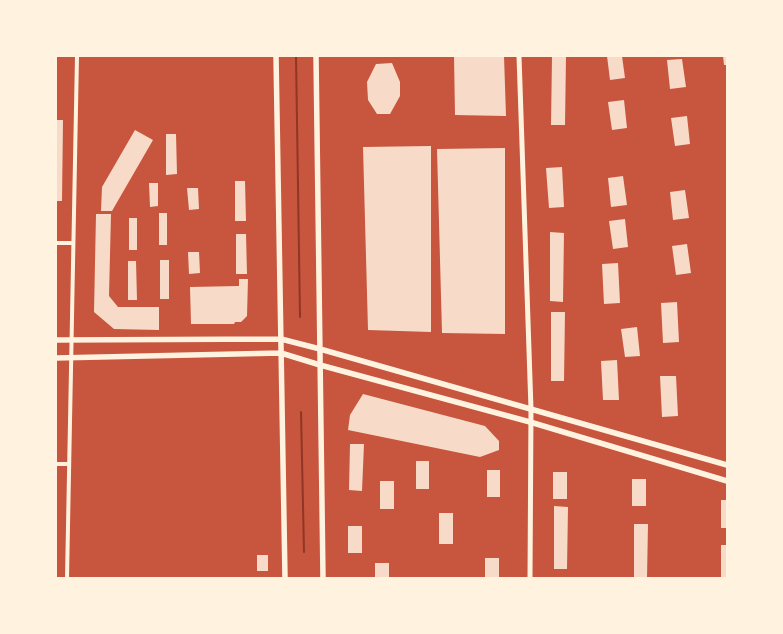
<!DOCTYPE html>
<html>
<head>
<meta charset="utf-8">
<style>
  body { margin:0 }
  #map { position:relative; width:783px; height:634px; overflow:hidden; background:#c8553d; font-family:Quicksand,sans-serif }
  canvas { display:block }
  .frame { position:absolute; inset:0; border:57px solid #fff3e0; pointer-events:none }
</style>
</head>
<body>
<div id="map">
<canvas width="783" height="634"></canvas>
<div class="frame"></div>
</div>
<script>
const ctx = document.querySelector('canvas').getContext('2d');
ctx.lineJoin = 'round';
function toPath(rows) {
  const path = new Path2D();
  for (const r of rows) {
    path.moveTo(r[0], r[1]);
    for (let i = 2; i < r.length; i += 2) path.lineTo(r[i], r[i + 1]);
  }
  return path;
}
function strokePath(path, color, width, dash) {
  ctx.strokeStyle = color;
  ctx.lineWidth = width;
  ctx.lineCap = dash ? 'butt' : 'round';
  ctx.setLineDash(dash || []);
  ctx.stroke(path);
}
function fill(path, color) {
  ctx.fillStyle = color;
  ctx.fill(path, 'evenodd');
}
strokePath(toPath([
  [296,56,300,317],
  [301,412,304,552]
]), '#8f3625', 2);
fill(toPath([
  [454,56,504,56,506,116,455,115],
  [552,56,566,56,565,125,551,125],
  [607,56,622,56,625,78,610,80],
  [723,56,727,56,727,65,724,65],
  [682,59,686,87,670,89,667,60],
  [392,63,400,82,400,96,390,114,377,114,368,100,367,82,376,64],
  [624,100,627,128,612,130,608,102],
  [687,116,690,144,675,146,671,118],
  [56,120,63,120,62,201,56,201],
  [135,130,153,140,112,211,101,211,102,187],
  [166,134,176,134,177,174,166,175],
  [431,146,431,332,368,330,363,147],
  [505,148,505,334,442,333,437,149],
  [562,167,564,207,549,208,546,168],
  [623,176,627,205,611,207,608,178],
  [235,181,245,181,246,221,235,221],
  [149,183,158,183,158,206,150,207],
  [187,188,198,188,199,209,189,210],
  [685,190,689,218,673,220,670,192],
  [159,213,167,213,167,245,159,245],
  [96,214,111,214,109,296,118,307,159,307,159,330,114,329,94,312],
  [129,218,137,218,137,250,129,250],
  [625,219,628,247,613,249,609,221],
  [550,232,564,233,563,302,550,301],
  [236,234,246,234,247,274,236,274],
  [687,244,691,273,676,275,672,246],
  [188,252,199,252,200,273,189,274],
  [160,260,169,260,169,299,160,299],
  [128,261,136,261,137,300,128,300],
  [618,263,620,303,604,304,602,264],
  [239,279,248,279,247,316,241,322,235,322,234,324,191,324,190,287,239,286],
  [677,302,679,342,663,343,661,303],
  [551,312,565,312,564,381,551,381],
  [637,327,640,356,625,357,621,329],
  [617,360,619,400,603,400,601,361],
  [660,376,676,376,678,416,662,417],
  [363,394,485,426,499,441,499,450,480,457,348,430,350,415],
  [350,444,364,444,362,491,349,490],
  [416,461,429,461,429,489,416,489],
  [487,470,500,470,500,497,487,497],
  [553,472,567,472,567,499,553,499],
  [632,479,646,479,646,506,632,506],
  [380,481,394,481,394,509,380,509],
  [721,500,727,500,727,528,721,528],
  [554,506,568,507,567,569,554,569],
  [439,513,453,513,453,544,439,544],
  [634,524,648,524,647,578,634,578],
  [348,526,362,526,362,553,348,553],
  [721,545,727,545,727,578,721,578],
  [257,555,268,555,268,571,257,571],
  [485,558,499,558,499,578,485,578],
  [375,563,389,563,389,578,375,578]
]), '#f7dbc8');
strokePath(toPath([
  [56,243,73,243],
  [56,464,69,464],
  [67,578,77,56]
]), '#fff3e0', 4);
strokePath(toPath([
  [519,56,531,409,530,578]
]), '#fff3e0', 5);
strokePath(toPath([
  [276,56,285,578],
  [316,56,323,578],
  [56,340,281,339,320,349,727,465],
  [56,358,281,353,320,365,530,422,727,481]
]), '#fff3e0', 5.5);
</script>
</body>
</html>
